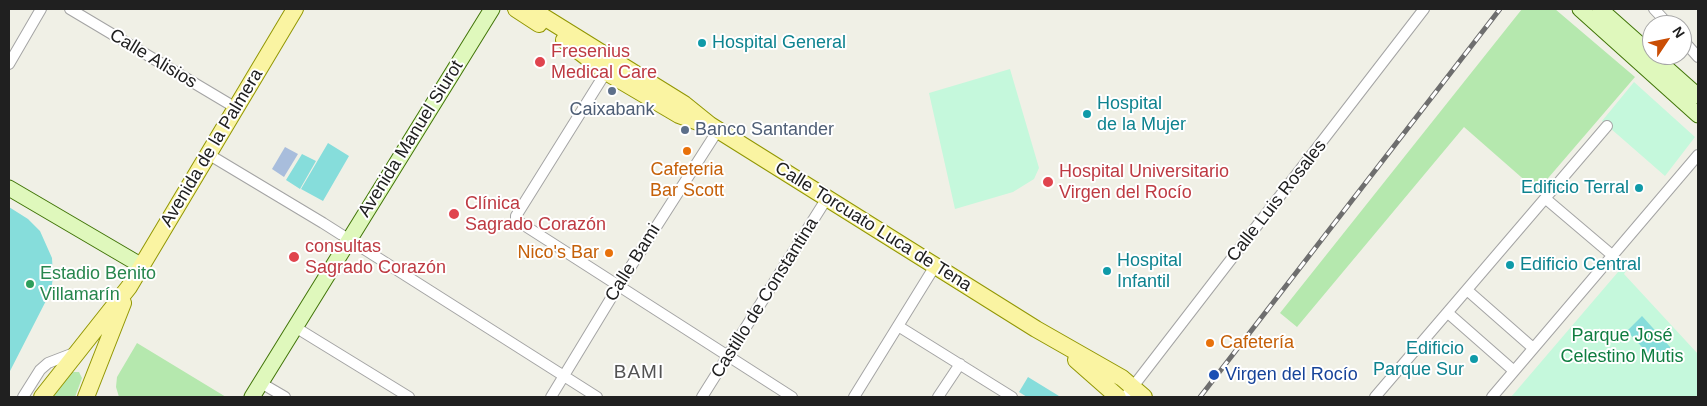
<!DOCTYPE html>
<html>
<head>
<meta charset="utf-8">
<style>
  body { margin:0 }
  #map { position:relative; width:1707px; height:406px; overflow:hidden; background:#f0f0e6; font-family:Helvetica,sans-serif }
  canvas { display:block }
  .frame { position:absolute; inset:0; border:10px solid #202020; pointer-events:none }
  .north { position:absolute; left:1642px; top:15px; width:50px; height:50px; box-sizing:border-box; background:#fff; border:1px solid #a6a6a6; border-radius:50%; rotate:56deg; font-size:14px; font-weight:700; line-height:20px; text-align:center; color:#202020 }
  .north::after { content:''; display:block; margin:auto; width:18px; height:22px; background:#ca4e05; clip-path:polygon(50% 0,100% 100%,50% 72%,0 100%) }
</style>
</head>
<body>
<div id="map">
<canvas width="1707" height="406"></canvas>
<div class="frame"></div>
<div class="north">N</div>
</div>
<script>
const ctx = document.querySelector('canvas').getContext('2d');
ctx.lineJoin = 'round';
function fill(path, color) {
  ctx.fillStyle = color;
  ctx.fill(path, 'evenodd');
}
function toPath(rows) {
  const path = new Path2D();
  for (const r of rows) {
    path.moveTo(r[0], r[1]);
    for (let i = 2; i < r.length; i += 2) path.lineTo(r[i], r[i + 1]);
  }
  return path;
}
function strokePath(path, color, width, dash) {
  ctx.strokeStyle = color;
  ctx.lineWidth = width;
  ctx.lineCap = dash ? 'butt' : 'round';
  ctx.setLineDash(dash || []);
  ctx.stroke(path);
}
function write(font, color, halo, rows, align = 'center') {
  ctx.font = font + ' Helvetica,sans-serif';
  ctx.lineWidth = 4;
  ctx.setLineDash([]);
  ctx.textBaseline = 'middle';
  ctx.strokeStyle = halo;
  ctx.fillStyle = color;
  for (const [text, x, y, turn = 0] of rows) {
    ctx.save();
    ctx.translate(x, y);
    ctx.rotate((+turn || 0) * Math.PI / 180);
    ctx.textAlign = isNaN(turn) ? turn : align;
    if (halo) ctx.strokeText(text, 0, 0);
    ctx.fillText(text, 0, 0);
    ctx.restore();
  }
}
fill(toPath([
  [1522,9,1555,9,1635,77,1537,191,1464,127,1297,327,1280,313],
  [137,343,226,397,119,397,116,387,117,377],
  [71,372,79,372,82,378,75,397,50,397]
]), '#b5e8ae');
fill(toPath([
  [1010,69,1039,168,1034,179,1013,192,955,209,929,93],
  [1634,82,1695,137,1665,176,1602,121],
  [1624,265,1628,268,1624,274,1698,354,1698,397,1511,397]
]), '#c5f8dc');
fill(toPath([
  [328,143,349,156,323,201,301,189],
  [302,154,316,161,300,189,286,180],
  [9,207,28,219,40,231,52,258,53,277,51,291,9,373],
  [1642,316,1671,348,1656,362,1627,331],
  [1028,377,1059,396,1058,397,1027,397,1019,392]
]), '#86dddb');
fill(toPath([
  [285,147,298,154,284,177,272,169]
]), '#a8bddc');
const street = toPath([
  [70,9,236,108],
  [1654,9,1669,25],
  [1682,39,1698,57],
  [9,64,41,9],
  [606,72,516,216,516,220,792,397],
  [208,154,323,223,597,397],
  [1546,199,1612,255],
  [1467,290,1533,348],
  [1448,313,1514,371],
  [898,326,1012,397],
  [295,327,409,397],
  [261,383,285,397],
  [23,397,40,370,48,363,74,353],
  [551,397,619,285,718,130],
  [702,397,827,198],
  [854,397,935,266],
  [938,397,960,364],
  [1125,397,1424,9],
  [1375,397,1607,126],
  [1492,397,1698,155]
]);
const secondary = toPath([
  [1580,9,1698,115],
  [1600,9,1698,96],
  [9,188,142,266],
  [252,397,492,9]
]);
const primary = toPath([
  [516,9,539,24],
  [531,9,684,104,710,125,1036,329,1122,378,1144,397],
  [564,40,606,72,679,115,698,122],
  [1076,360,1118,397],
  [42,397,129,287,295,9],
  [86,397,123,303]
]);
strokePath(street, '#a4a4a4', 12);
strokePath(secondary, '#417508', 17);
strokePath(primary, '#929704', 18);
strokePath(street, '#fff', 10);
strokePath(secondary, '#dff8bc', 15);
strokePath(primary, '#faf4a2', 16);
const rail = toPath([
  [1200,397,1500,9]
]);
strokePath(rail, '#6e6e6e', 5);
strokePath(rail, '#fff', 3, [9]);
for (const [x, y, r, color] of [
  [702,43,5,"#0f9aa8"],
  [540,62,6,"#e0444e"],
  [612,91,5,"#5c6f8a"],
  [1087,114,5,"#0f9aa8"],
  [685,130,5,"#5c6f8a"],
  [687,151,5,"#e8710a"],
  [1048,182,6,"#e0444e"],
  [1639,188,5,"#0f9aa8"],
  [454,214,6,"#e0444e"],
  [609,253,5,"#e8710a"],
  [294,257,6,"#e0444e"],
  [1510,265,5,"#0f9aa8"],
  [1107,271,5,"#0f9aa8"],
  [30,284,5,"#2e9e5b"],
  [1210,343,5,"#e8710a"],
  [1474,359,5,"#0f9aa8"],
  [1214,375,6,"#1a4fb4"]
]) {
  const dot = new Path2D();
  dot.arc(x, y, r, 0, 2 * Math.PI);
  ctx.fillStyle = color;
  ctx.fill(dot);
  strokePath(dot, '#fff', 2);
}
write('18px', '#0d838f', '#fff', [
  ["Hospital General",712,43],
  ["Hospital",1097,104],
  ["de la Mujer",1097,125],
  ["Edificio Terral",1629,188,"right"],
  ["Hospital",1117,261],
  ["Infantil",1117,282],
  ["Edificio Central",1520,265],
  ["Edificio",1464,349,"right"],
  ["Parque Sur",1464,370,"right"]
], 'left');
write('18px', '#be3a42', '#fff', [
  ["Fresenius",551,52],
  ["Medical Care",551,73],
  ["Hospital Universitario",1059,172],
  ["Virgen del Rocío",1059,193],
  ["Clínica",465,204],
  ["Sagrado Corazón",465,225],
  ["consultas",305,247],
  ["Sagrado Corazón",305,268]
], 'left');
write('18px', '#202020', '#fff', [
  ["Calle Alisios",153,59,31],
  ["Avenida Manuel Siurot",411,139,-58],
  ["Avenida de la Palmera",212,148,-59],
  ["Calle Luis Rosales",1277,201,-52],
  ["Calle Torcuato Luca de Tena",873,227,32],
  ["Calle Bami",633,263,-58],
  ["Castillo de Constantina",765,298,-58]
]);
write('18px', '#4e5e75', '#fff', [
  ["Caixabank",612,110],
  ["Banco Santander",695,130,"left"]
]);
write('18px', '#c56008', '#fff', [
  ["Cafeteria",687,170],
  ["Bar Scott",687,191],
  ["Nico's Bar",599,253,"right"],
  ["Cafetería",1220,343,"left"]
]);
write('18px', '#27864d', '#fff', [
  ["Estadio Benito",40,274],
  ["Villamarín",40,295]
], 'left');
write('18px', '#0f7d40', '#fff', [
  ["Parque José",1622,336],
  ["Celestino Mutis",1622,357]
]);
write('18px', '#164399', '#fff', [
  ["Virgen del Rocío",1225,375]
], 'left');
ctx.letterSpacing = '1px';
write('19px', '#535353', '#fff', [
  ["BAMI",639,373]
]);
ctx.letterSpacing = '0px';
</script>
</body>
</html>
